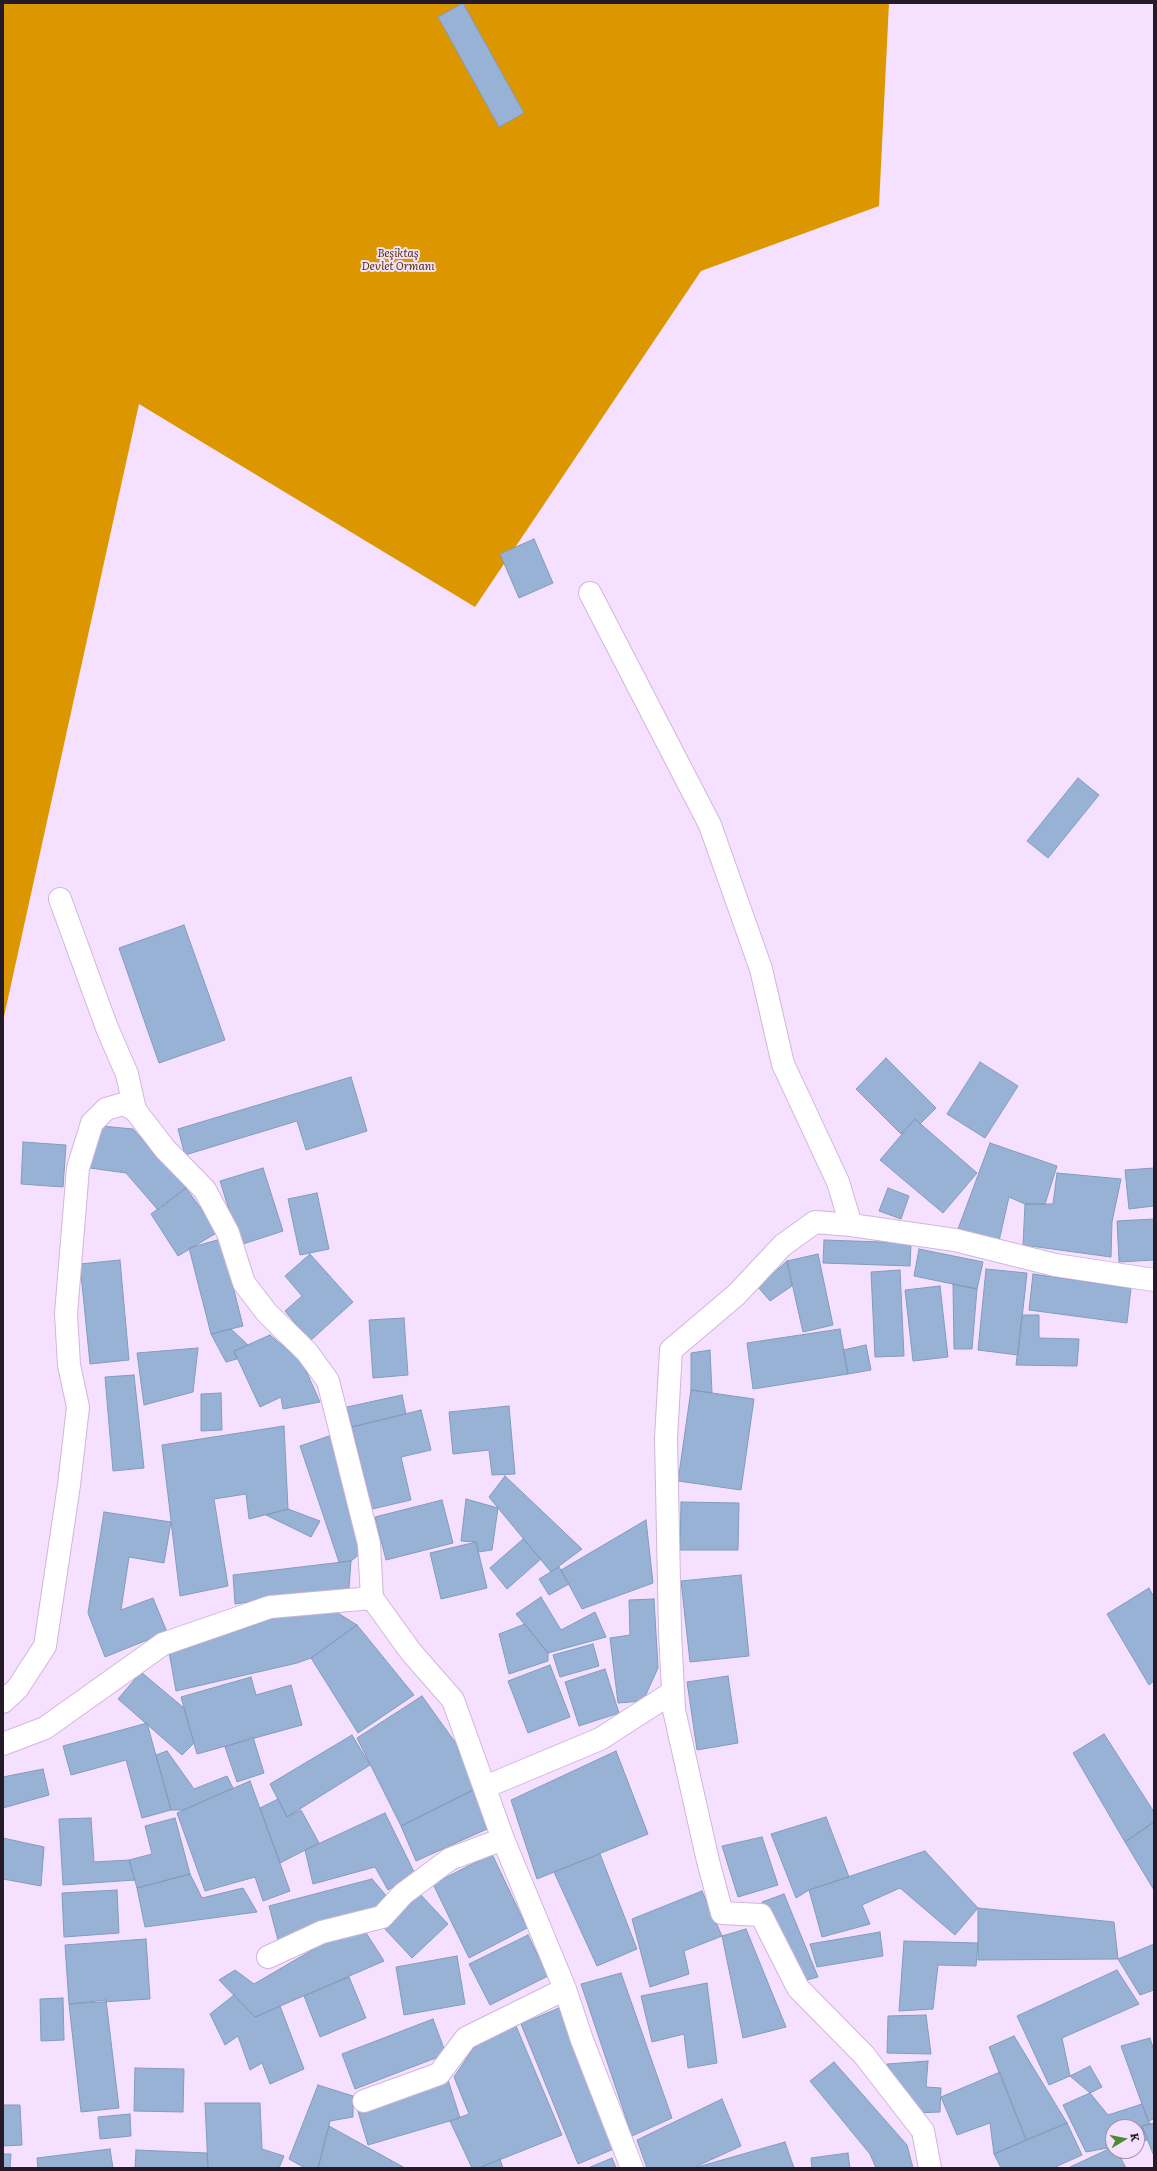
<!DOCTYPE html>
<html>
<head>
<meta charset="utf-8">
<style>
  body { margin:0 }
  #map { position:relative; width:1157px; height:2171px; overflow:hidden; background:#f6e0ff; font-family:Literata,serif }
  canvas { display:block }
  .frame { position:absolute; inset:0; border:4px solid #251b28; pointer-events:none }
  .north { position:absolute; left:1105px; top:2119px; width:40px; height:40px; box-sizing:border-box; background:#f6e0ff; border:1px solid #a291a9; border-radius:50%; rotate:80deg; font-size:11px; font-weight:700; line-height:16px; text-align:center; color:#251b28 }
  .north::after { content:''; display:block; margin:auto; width:14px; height:18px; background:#4d8c2c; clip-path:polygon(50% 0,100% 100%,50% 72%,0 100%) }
</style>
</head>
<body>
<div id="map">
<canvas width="1157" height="2171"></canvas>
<div class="frame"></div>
<div class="north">K</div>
</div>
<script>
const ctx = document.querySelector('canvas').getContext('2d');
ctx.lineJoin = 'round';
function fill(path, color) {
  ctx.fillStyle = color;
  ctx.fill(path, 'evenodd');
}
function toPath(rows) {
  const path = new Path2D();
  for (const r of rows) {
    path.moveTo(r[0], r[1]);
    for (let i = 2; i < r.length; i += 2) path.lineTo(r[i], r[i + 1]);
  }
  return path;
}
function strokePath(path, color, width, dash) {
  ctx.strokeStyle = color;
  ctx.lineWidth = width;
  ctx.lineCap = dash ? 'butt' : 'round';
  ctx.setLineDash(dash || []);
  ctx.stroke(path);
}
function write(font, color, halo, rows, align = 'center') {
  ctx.font = font + ' Literata,serif';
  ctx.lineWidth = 4;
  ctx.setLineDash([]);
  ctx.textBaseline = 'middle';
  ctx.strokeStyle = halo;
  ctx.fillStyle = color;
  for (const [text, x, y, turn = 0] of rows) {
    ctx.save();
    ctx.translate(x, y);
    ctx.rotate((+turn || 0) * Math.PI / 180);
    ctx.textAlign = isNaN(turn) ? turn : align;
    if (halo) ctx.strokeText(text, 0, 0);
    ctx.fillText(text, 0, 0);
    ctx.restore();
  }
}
fill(toPath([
  [3,3,889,3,879,206,701,271,475,607,139,404,3,1021]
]), '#dc9700');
const building = toPath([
  [463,3,524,113,499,127,438,17,463,3],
  [534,539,553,583,519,598,500,554,534,539],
  [1078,778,1099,795,1048,858,1027,841,1078,778],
  [184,925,225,1040,159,1063,119,948,184,925],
  [886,1058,936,1108,920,1124,915,1119,901,1134,856,1089,886,1058],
  [980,1062,1018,1086,985,1138,947,1114,980,1062],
  [351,1077,367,1131,306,1150,297,1121,185,1155,178,1129,351,1077],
  [915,1119,977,1173,943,1213,880,1160,915,1119],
  [101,1126,133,1129,186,1188,158,1210,126,1173,90,1168,101,1126],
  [23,1142,66,1145,63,1187,21,1184,23,1142],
  [990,1143,1057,1166,1045,1204,1025,1204,1009,1197,999,1241,958,1229,990,1143],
  [263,1168,283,1231,240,1245,220,1181,263,1168],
  [1154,1168,1154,1206,1129,1209,1125,1170,1154,1168],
  [1057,1173,1121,1179,1112,1222,1111,1257,1023,1245,1025,1204,1053,1204,1057,1173],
  [186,1188,218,1232,178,1256,151,1214,186,1188],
  [888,1188,909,1196,901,1219,879,1211,888,1188],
  [317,1193,329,1249,300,1255,288,1199,317,1193],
  [1154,1219,1154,1260,1119,1262,1117,1221,1154,1219],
  [221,1239,243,1326,211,1334,189,1248,221,1239],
  [824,1240,911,1243,910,1266,823,1263,824,1240],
  [919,1249,983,1262,977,1289,914,1276,919,1249],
  [310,1254,353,1302,310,1341,285,1311,302,1296,285,1276,310,1254],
  [818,1254,833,1325,803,1332,787,1261,818,1254],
  [120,1260,129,1360,90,1364,80,1264,120,1260],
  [787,1261,792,1286,770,1301,758,1287,787,1261],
  [986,1269,1027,1273,1018,1355,978,1350,986,1269],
  [900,1270,904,1356,875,1357,871,1272,900,1270],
  [1033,1274,1131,1288,1127,1323,1029,1310,1033,1274],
  [953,1284,977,1289,972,1349,954,1349,953,1284],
  [940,1286,948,1357,913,1361,905,1290,940,1286],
  [1022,1315,1039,1315,1039,1338,1079,1339,1077,1366,1016,1365,1022,1315],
  [404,1318,408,1375,373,1378,369,1320,404,1318],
  [231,1329,248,1345,234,1351,237,1359,226,1362,211,1334,231,1329],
  [840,1329,848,1374,753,1389,747,1343,840,1329],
  [270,1335,302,1362,320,1402,283,1409,281,1397,260,1407,234,1351,270,1335],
  [866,1345,871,1370,848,1374,843,1350,866,1345],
  [198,1348,193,1392,144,1405,137,1353,198,1348],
  [710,1350,712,1393,691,1390,691,1353,710,1350],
  [134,1375,144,1468,113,1471,105,1377,134,1375],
  [691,1390,754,1399,741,1490,678,1481,691,1390],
  [221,1393,222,1430,201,1431,201,1394,221,1393],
  [402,1395,406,1414,352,1427,347,1407,402,1395],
  [509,1406,515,1474,492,1475,489,1450,453,1454,449,1412,509,1406],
  [421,1410,431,1450,401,1457,411,1500,372,1509,352,1427,421,1410],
  [284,1426,288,1509,249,1519,246,1494,214,1499,228,1586,180,1596,162,1445,284,1426],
  [335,1434,366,1549,351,1561,339,1562,300,1446,335,1434],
  [505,1476,582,1549,551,1572,489,1497,505,1476],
  [466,1499,498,1508,492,1550,478,1552,476,1542,461,1541,466,1499],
  [442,1500,453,1543,386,1560,375,1517,442,1500],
  [681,1502,739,1503,738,1550,680,1550,681,1502],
  [288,1509,320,1521,311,1537,266,1515,288,1509],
  [104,1512,171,1522,164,1563,129,1557,121,1610,153,1598,167,1632,105,1657,88,1613,104,1512],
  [646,1520,653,1583,582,1609,561,1570,646,1520],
  [523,1539,541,1559,507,1589,490,1568,523,1539],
  [476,1542,487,1588,441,1599,430,1553,476,1542],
  [351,1561,349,1588,235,1604,233,1575,351,1561],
  [559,1567,569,1584,549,1595,539,1579,559,1567],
  [741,1575,749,1656,690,1662,681,1581,741,1575],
  [1149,1588,1154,1597,1154,1681,1149,1685,1107,1614,1149,1588],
  [541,1597,561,1630,595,1612,606,1637,548,1653,516,1614,541,1597],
  [654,1599,658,1668,643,1701,618,1703,610,1638,630,1635,629,1600,654,1599],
  [330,1608,357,1625,311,1658,297,1663,176,1691,169,1652,290,1613,330,1608],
  [525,1624,548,1653,548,1661,509,1674,499,1634,525,1624],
  [357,1625,414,1695,358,1733,311,1658,357,1625],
  [593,1644,599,1666,560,1677,553,1655,593,1644],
  [550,1665,570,1717,528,1733,508,1681,550,1665],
  [605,1669,619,1713,579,1726,565,1682,605,1669],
  [141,1672,184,1708,194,1743,182,1755,118,1699,141,1672],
  [728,1676,738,1743,697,1750,687,1682,728,1676],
  [251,1677,256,1695,291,1685,302,1725,197,1754,181,1697,251,1677],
  [422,1696,455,1742,475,1789,401,1826,357,1738,422,1696],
  [147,1723,171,1810,142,1818,126,1760,71,1775,63,1746,147,1723],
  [1104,1734,1154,1812,1154,1822,1125,1842,1073,1753,1104,1734],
  [352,1735,370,1765,287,1817,270,1784,352,1735],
  [253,1737,264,1773,237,1782,225,1747,253,1737],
  [167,1751,194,1789,227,1776,233,1788,183,1810,171,1810,156,1755,167,1751],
  [616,1751,648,1834,537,1879,511,1800,616,1751],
  [43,1769,49,1795,3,1808,3,1777,43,1769],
  [250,1781,290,1891,263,1901,255,1877,205,1891,177,1813,250,1781],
  [475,1789,487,1829,416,1861,401,1826,475,1789],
  [278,1799,287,1817,301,1810,319,1843,280,1863,260,1808,278,1799],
  [385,1813,415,1874,388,1890,375,1867,313,1884,305,1850,385,1813],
  [826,1817,849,1877,809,1890,796,1898,771,1834,826,1817],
  [91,1818,94,1862,129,1860,135,1880,63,1885,59,1819,91,1818],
  [175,1818,190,1874,137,1888,129,1860,152,1854,145,1826,175,1818],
  [1154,1822,1154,1890,1125,1842,1154,1822],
  [762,1837,778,1885,738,1897,722,1846,762,1837],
  [3,1838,44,1847,41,1886,3,1879,3,1838],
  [925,1851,978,1908,955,1935,900,1888,862,1905,870,1924,822,1937,809,1890,925,1851],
  [492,1854,527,1928,469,1958,433,1884,492,1854],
  [600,1854,637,1949,597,1966,554,1872,600,1854],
  [190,1874,202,1898,243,1888,257,1912,145,1927,137,1888,190,1874],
  [372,1879,389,1899,375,1911,278,1940,269,1906,372,1879],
  [117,1890,119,1933,64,1937,62,1893,117,1890],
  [702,1891,722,1936,684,1951,689,1974,650,1987,632,1919,702,1891],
  [420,1894,448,1924,412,1958,384,1928,420,1894],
  [784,1894,818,1977,800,1982,762,1902,784,1894],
  [978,1908,1114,1922,1118,1959,978,1960,978,1908],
  [363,1928,384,1961,255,2017,219,1980,235,1970,254,1984,326,1942,363,1928],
  [746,1929,786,2027,743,2038,722,1936,746,1929],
  [880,1932,883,1956,817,1967,810,1944,880,1932],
  [528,1935,548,1976,490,2005,469,1964,528,1935],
  [146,1939,150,1999,69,2004,65,1945,146,1939],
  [904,1941,978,1943,976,1966,938,1965,933,2009,899,2011,904,1941],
  [1154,1944,1154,1990,1140,1995,1118,1959,1154,1944],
  [457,1956,465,2004,404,2015,396,1967,457,1956],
  [1117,1970,1139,2004,1062,2038,1070,2076,1049,2085,1017,2016,1117,1970],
  [621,1973,672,2118,632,2136,581,1984,621,1973],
  [349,1977,366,2018,320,2037,304,1996,349,1977],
  [707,1983,717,2063,688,2068,684,2034,652,2042,641,1996,707,1983],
  [234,1995,255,2017,280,2006,304,2069,270,2084,262,2063,250,2070,238,2036,225,2045,210,2014,234,1995],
  [63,1998,64,2040,41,2041,40,1999,63,1998],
  [106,2000,119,2108,81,2112,69,2004,106,2000],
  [559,2008,616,2148,578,2164,521,2024,559,2008],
  [926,2015,931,2054,887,2053,888,2016,926,2015],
  [433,2019,446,2054,355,2089,342,2054,433,2019],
  [516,2026,562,2135,479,2168,472,2168,450,2121,469,2114,454,2077,479,2040,516,2026],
  [1014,2036,1067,2123,1026,2140,989,2047,1014,2036],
  [1150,2038,1154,2051,1154,2119,1148,2121,1121,2046,1150,2038],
  [928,2061,926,2087,941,2088,940,2112,915,2113,887,2064,928,2061],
  [834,2062,907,2145,913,2168,876,2168,870,2154,810,2081,834,2062],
  [1090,2066,1102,2087,1090,2093,1070,2076,1090,2066],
  [135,2068,184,2069,183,2112,134,2111,135,2068],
  [1000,2072,1026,2140,994,2154,990,2123,957,2135,941,2097,1000,2072],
  [448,2080,460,2118,368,2145,357,2108,448,2080],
  [318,2085,353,2096,353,2117,330,2121,318,2168,305,2168,289,2159,318,2085],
  [1090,2093,1108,2115,1142,2104,1150,2124,1142,2126,1148,2140,1137,2142,1137,2127,1113,2127,1113,2147,1086,2152,1063,2105,1090,2093],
  [722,2099,741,2146,693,2168,647,2168,637,2140,722,2099],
  [205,2103,260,2103,262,2149,284,2156,279,2168,208,2168,205,2103],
  [3,2105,20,2105,22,2145,3,2146,3,2105],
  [130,2114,131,2136,100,2139,98,2117,130,2114],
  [1067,2123,1082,2155,1053,2168,1001,2168,994,2154,1067,2123],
  [1154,2123,1154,2156,1142,2126,1154,2123],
  [329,2126,405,2168,318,2168,329,2126],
  [785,2142,794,2168,694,2168,785,2142],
  [1113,2147,1113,2151,1117,2151,1126,2168,1068,2168,1113,2147],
  [110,2149,113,2168,38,2168,37,2158,110,2149],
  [136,2150,207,2153,208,2168,135,2168,136,2150],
  [848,2153,850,2168,812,2168,811,2158,848,2153],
  [3,2154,11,2154,10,2168,3,2168,3,2154],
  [612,2158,616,2168,588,2168,612,2158],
  [500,2159,503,2168,479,2168,500,2159]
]);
fill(building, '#98b2d5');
strokePath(building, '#829bbd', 1);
const minor = toPath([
  [590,593,710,825,761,969,783,1064,838,1182,851,1225],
  [60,899,107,1028,127,1074,135,1110,165,1149,205,1190,228,1233,244,1283,267,1313,307,1352,328,1381,369,1544,372,1598],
  [3,1702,17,1689,45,1646,69,1485,78,1407,69,1365,66,1314,78,1168,92,1123,106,1109,123,1104,135,1110],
  [3,1744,45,1728,163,1644,270,1607,372,1598,411,1652,453,1700,503,1839,565,1989,582,2040,632,2168],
  [485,1787,600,1739,673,1692],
  [268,1957,322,1932,382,1917,403,1894,450,1859,503,1839],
  [364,2101,439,2074,466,2038,565,1989],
  [930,2168,923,2131,864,2055,798,1988,761,1915,722,1913,708,1861,674,1710,670,1632,666,1438,671,1350,736,1295,783,1245,815,1222,851,1225,955,1240,1055,1265,1154,1280]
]);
strokePath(minor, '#d1b6db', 24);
strokePath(minor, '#fff', 22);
write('italic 11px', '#503500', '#f6e0ff', [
  ["Beşiktaş",398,254],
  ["Devlet Ormanı",398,267]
]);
</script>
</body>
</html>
